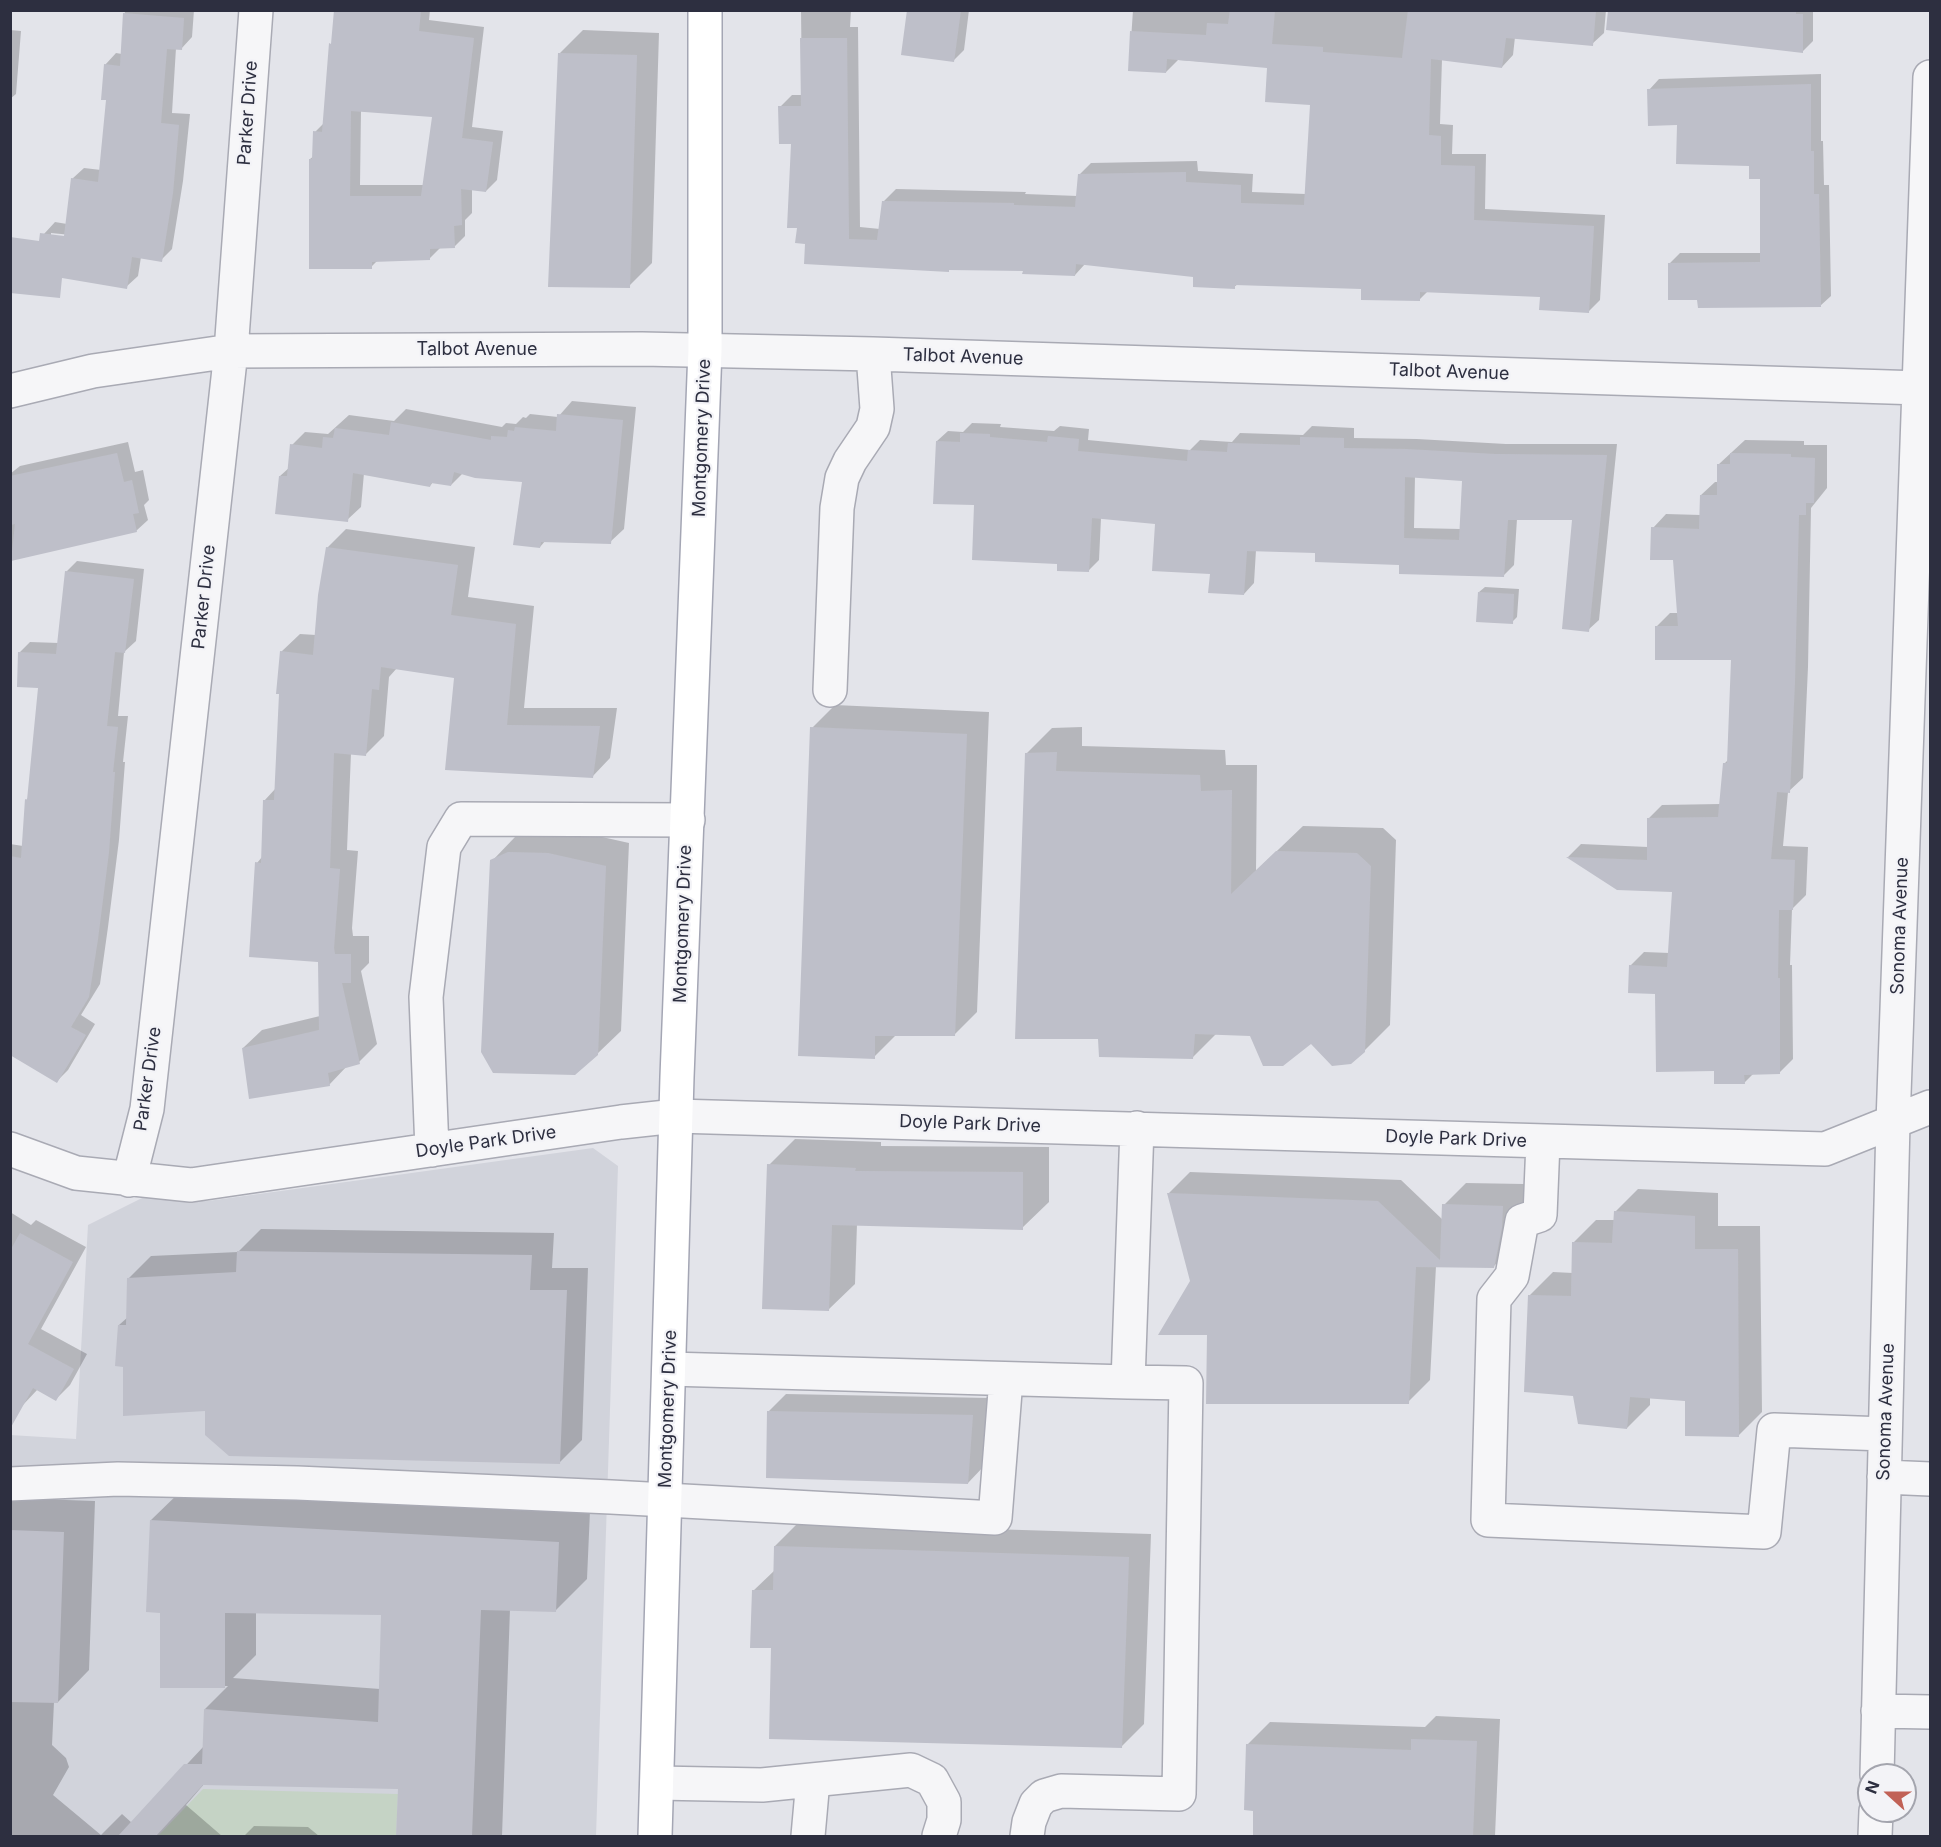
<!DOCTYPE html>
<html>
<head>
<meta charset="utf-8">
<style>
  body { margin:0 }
  #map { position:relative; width:1941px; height:1847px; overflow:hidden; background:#e3e4ea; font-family:Inter,sans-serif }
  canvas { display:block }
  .frame { position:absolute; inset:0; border:12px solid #2d2f40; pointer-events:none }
  .north { position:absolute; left:1857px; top:1763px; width:60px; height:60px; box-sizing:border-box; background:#f3f3f7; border:2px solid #a4a5ae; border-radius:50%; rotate:291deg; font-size:16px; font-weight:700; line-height:24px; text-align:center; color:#2d2f40 }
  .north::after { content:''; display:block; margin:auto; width:21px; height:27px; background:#c16156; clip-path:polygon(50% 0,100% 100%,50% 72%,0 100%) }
</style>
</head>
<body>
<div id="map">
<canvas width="1941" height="1847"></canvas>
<div class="frame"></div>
<div class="north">N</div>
</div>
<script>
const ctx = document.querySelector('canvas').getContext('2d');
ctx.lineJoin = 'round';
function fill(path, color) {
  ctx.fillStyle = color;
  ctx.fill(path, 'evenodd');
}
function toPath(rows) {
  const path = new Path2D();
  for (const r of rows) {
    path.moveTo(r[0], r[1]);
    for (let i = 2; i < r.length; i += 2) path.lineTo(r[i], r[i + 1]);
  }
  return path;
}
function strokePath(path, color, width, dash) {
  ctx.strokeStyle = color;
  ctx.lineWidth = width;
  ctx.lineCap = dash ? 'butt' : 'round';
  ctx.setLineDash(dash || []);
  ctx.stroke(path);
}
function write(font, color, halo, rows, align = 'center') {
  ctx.font = font + ' Inter,sans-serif';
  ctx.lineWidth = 4.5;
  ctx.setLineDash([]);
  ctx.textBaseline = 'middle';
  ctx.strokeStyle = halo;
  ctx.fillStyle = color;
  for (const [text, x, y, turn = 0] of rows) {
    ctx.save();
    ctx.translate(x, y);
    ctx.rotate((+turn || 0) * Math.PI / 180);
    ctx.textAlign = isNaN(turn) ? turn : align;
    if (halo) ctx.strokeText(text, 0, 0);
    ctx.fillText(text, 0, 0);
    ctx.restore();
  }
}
fill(toPath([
  [593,1148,618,1166,596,1836,11,1836,10,1435,76,1439,88,1225,148,1195,208,1201]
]), '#d1d3db');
fill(toPath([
  [203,1789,398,1794,396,1836,158,1836]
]), '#c5d3c5');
fill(toPath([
  [125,10,194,10,192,37,181,49,176,48,172,113,190,114,183,181,172,249,161,260,141,257,138,276,126,287,44,234,55,222,67,224,72,179,84,168,101,170,108,99,105,65,116,53,122,54],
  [51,233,71,235,71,238,51,236],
  [336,10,430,10,429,20,484,27,472,127,503,131,497,180,486,191,472,189,472,213,465,220,465,236,454,247,441,247,429,259,378,260,371,267,310,159,314,156,315,132,325,122],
  [361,110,433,116,424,185,360,185],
  [801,10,851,10,850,27,858,27,860,227,880,229,884,201,896,189,1026,192,1025,194,1078,196,1079,175,1091,163,1197,161,1198,171,1253,174,1252,192,1306,194,1312,104,1268,66,1178,60,1166,72,1129,70,1133,10,1606,10,1604,33,1592,44,1515,37,1513,55,1502,67,1442,59,1440,124,1453,125,1452,154,1486,154,1485,209,1605,215,1600,300,1588,312,1542,296,1428,291,1419,300,1363,288,1238,284,1234,287,1195,275,1085,264,1075,275,806,243,798,226,792,143,780,107,792,95,802,95],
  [908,10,969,10,964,50,953,61],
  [1647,10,1813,10,1813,41,1802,52],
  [10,30,21,31,16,94,10,99],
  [583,30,659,33,652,263,629,286,560,53],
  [1821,74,1821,141,1823,141,1824,185,1829,185,1831,296,1820,306,1670,263,1680,253,1762,253,1762,177,1750,165,1679,123,1649,90,1659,79],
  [572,401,636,407,624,529,610,542,546,540,540,547,524,481,463,473,451,485,433,482,430,486,364,473,361,507,347,520,280,476,290,467,292,445,305,432,328,434,349,415,394,421,406,409,502,427,506,423,516,424,523,417,526,418,530,414,558,417],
  [972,423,1001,424,1000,427,1054,431,1060,426,1089,429,1088,440,1190,450,1200,440,1232,442,1240,433,1303,435,1312,426,1354,428,1354,438,1417,439,1506,444,1617,444,1599,620,1588,630,1574,519,1517,519,1514,565,1503,576,1317,551,1256,550,1254,583,1244,594,1211,573,1156,523,1101,518,1099,560,1088,571,1059,562,975,504,937,441,948,431,963,432],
  [1415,476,1464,480,1461,529,1414,528],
  [1745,440,1804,441,1804,445,1827,445,1827,488,1811,508,1808,667,1803,778,1788,792,1783,846,1808,847,1806,895,1792,909,1790,965,1792,965,1793,1059,1779,1073,1754,1073,1744,1083,1716,1070,1656,993,1630,966,1644,952,1670,953,1673,891,1618,889,1568,857,1581,844,1648,847,1648,819,1662,805,1720,804,1724,764,1728,760,1732,659,1656,627,1670,613,1678,613,1674,559,1653,528,1666,514,1701,515,1701,495,1715,482,1719,482,1719,464],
  [128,442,135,472,143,470,149,500,144,505,148,520,136,531,10,559,10,474,20,466],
  [346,529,475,547,468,597,534,606,524,708,617,708,610,758,592,777,447,768,456,677,397,668,389,677,384,736,366,754,351,753,347,850,358,851,352,928,353,936,369,936,369,963,361,971,377,1044,359,1062,348,1065,329,1085,243,1048,262,1030,320,1016,319,961,257,863,262,857,264,801,276,788,281,652,300,634,316,635,327,548],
  [77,561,144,569,136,641,124,652,118,716,128,716,123,762,125,762,119,840,108,927,100,984,81,1015,95,1024,68,1070,57,1081,10,1053,10,844,23,846,26,800,28,798,40,686,19,653,30,642,59,643,66,572],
  [1485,587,1519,589,1517,617,1512,622,1479,592],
  [835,705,989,712,977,1012,954,1035,896,1035,874,1057,812,728],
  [1082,727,1082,746,1225,750,1226,765,1257,765,1256,871,1303,826,1383,828,1396,840,1390,1025,1364,1051,1311,1041,1251,1035,1217,1033,1192,1058,1100,1037,1026,754,1052,728],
  [533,830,571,830,629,843,621,1031,597,1054,492,861,515,837],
  [795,1139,881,1142,881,1146,1049,1147,1049,1202,1022,1228,857,1224,855,1284,828,1310,769,1165],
  [1190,1172,1401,1180,1443,1220,1444,1205,1466,1183,1524,1184,1523,1204,1516,1244,1494,1266,1436,1266,1430,1380,1408,1402,1209,1334,1192,1281,1168,1194],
  [1638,1189,1718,1193,1718,1226,1760,1226,1762,1412,1739,1435,1686,1400,1650,1397,1650,1405,1627,1428,1574,1395,1530,1295,1553,1272,1573,1273,1573,1243,1596,1220,1615,1220,1615,1212],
  [10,1212,31,1225,36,1220,86,1247,41,1329,87,1354,70,1385,56,1399,38,1389,22,1406,10,1399],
  [261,1229,554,1233,552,1268,588,1268,582,1440,560,1462,206,1409,124,1366,119,1325,128,1317,128,1279,151,1256,238,1252],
  [786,1394,990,1398,985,1465,968,1483,768,1412],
  [183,1489,590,1511,587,1579,555,1611,510,1609,502,1836,397,1836,400,1788,205,1783,186,1805,222,1836,10,1836,10,1498,95,1501,89,1670,58,1702,54,1702,52,1745,66,1758,69,1767,53,1795,101,1835,122,1814,132,1823,204,1746,205,1709,228,1686,161,1686,161,1611,151,1520],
  [256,1612,383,1613,380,1689,233,1678,256,1655],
  [798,1523,1151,1534,1144,1724,1121,1747,773,1646,753,1591,775,1570,775,1546],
  [1436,1716,1500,1719,1495,1836,1254,1836,1254,1810,1247,1745,1270,1722,1425,1727],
  [254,1826,308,1827,319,1836,244,1836]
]), '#0003');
fill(toPath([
  [334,10,421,10,419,31,474,38,462,138,493,142,486,192,461,189,462,225,454,226,455,248,430,249,430,260,372,262,372,269,309,269,309,159,312,159,313,131,322,132,329,43,331,44],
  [351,111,432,117,421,196,350,196],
  [907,10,961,10,954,62,901,55],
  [1230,10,1275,10,1272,44,1323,47,1323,52,1402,58,1408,10,1596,10,1593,46,1506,38,1502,68,1431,59,1429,135,1441,136,1441,165,1475,166,1474,220,1594,226,1589,313,1539,310,1540,297,1420,292,1420,301,1361,300,1361,289,1235,285,1235,289,1193,287,1193,277,1076,264,1075,276,1022,274,1023,271,949,270,949,272,804,264,805,244,795,243,797,228,787,228,791,144,779,144,778,106,801,106,800,38,847,38,849,239,877,240,882,201,1014,203,1014,205,1075,207,1078,174,1186,172,1186,182,1241,185,1241,203,1304,205,1310,105,1265,102,1267,68,1167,59,1166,73,1128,71,1130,31,1206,35,1207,23,1228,24],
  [1608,10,1796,10,1796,14,1803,14,1803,53,1606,30],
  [123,13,184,18,182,50,167,49,161,123,179,125,173,193,162,262,132,257,127,289,62,278,60,298,10,293,10,237,39,241,40,233,64,236,71,178,98,182,106,100,101,100,104,64,120,66],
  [558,53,637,55,630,288,548,287],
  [1811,84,1811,151,1814,151,1814,194,1819,194,1821,307,1698,308,1697,300,1668,300,1668,263,1760,262,1760,179,1749,179,1749,166,1676,164,1677,125,1648,126,1647,89],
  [557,414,623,420,611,544,541,542,540,548,513,545,522,482,475,478,454,472,451,486,431,483,430,487,353,473,348,522,275,514,279,476,287,476,290,444,322,448,323,437,333,438,335,428,389,435,391,422,491,440,491,436,507,437,508,430,514,431,515,427,556,431],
  [960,433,990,434,990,437,1047,442,1048,436,1079,439,1078,451,1187,461,1188,450,1227,452,1228,443,1300,445,1300,437,1344,438,1344,448,1406,449,1495,454,1607,455,1589,632,1562,629,1572,520,1508,520,1504,577,1399,574,1399,565,1315,562,1315,553,1247,551,1244,595,1208,593,1210,574,1152,571,1155,524,1092,518,1089,572,1057,571,1057,564,972,560,974,505,933,504,936,441,960,442],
  [1405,477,1462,481,1459,540,1404,538],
  [117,453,124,482,132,480,139,513,133,514,137,532,11,561,15,524,10,525,10,476],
  [1730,453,1791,454,1791,457,1815,458,1814,503,1806,503,1806,515,1799,515,1795,681,1790,793,1777,792,1771,859,1795,860,1793,910,1779,910,1778,978,1780,978,1780,1074,1744,1075,1745,1084,1714,1084,1714,1071,1656,1072,1655,994,1628,993,1629,965,1667,967,1672,892,1617,890,1566,857,1647,860,1647,818,1718,817,1723,763,1727,763,1731,660,1655,660,1655,626,1678,626,1673,560,1650,560,1651,527,1699,529,1700,495,1717,495,1717,464,1730,464],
  [326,547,458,565,451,615,516,624,507,725,600,726,593,778,445,770,454,678,381,667,379,690,372,689,366,756,334,753,330,868,340,869,334,948,335,954,351,954,351,983,342,983,360,1064,328,1073,330,1086,249,1099,242,1048,319,1030,318,962,249,957,255,862,261,863,263,800,274,800,279,694,276,694,280,651,313,655,318,595],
  [65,571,134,579,125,653,115,652,107,726,118,727,113,772,115,772,109,852,98,939,89,997,71,1027,86,1035,57,1083,10,1055,10,856,21,858,25,799,27,800,38,688,17,687,18,652,56,654],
  [1478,592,1514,594,1513,624,1476,622],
  [810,727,967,734,955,1036,875,1036,875,1059,798,1056],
  [1057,752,1056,771,1200,775,1201,791,1232,790,1231,894,1276,851,1357,853,1371,866,1365,1052,1351,1064,1332,1066,1311,1044,1283,1066,1263,1066,1250,1036,1195,1034,1193,1059,1099,1057,1098,1039,1015,1039,1025,753],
  [508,852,548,853,606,866,598,1055,575,1075,493,1073,481,1052,490,860],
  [767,1164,856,1168,855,1171,1023,1172,1023,1230,832,1225,829,1311,762,1309],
  [1167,1193,1378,1201,1440,1260,1442,1204,1503,1206,1502,1227,1494,1268,1416,1267,1409,1404,1206,1404,1207,1335,1158,1335,1190,1281],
  [1614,1211,1695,1216,1695,1249,1738,1249,1739,1437,1685,1436,1685,1401,1630,1397,1627,1429,1578,1424,1573,1396,1524,1392,1528,1295,1571,1296,1572,1242,1612,1243],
  [20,1233,73,1262,28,1344,74,1369,56,1401,33,1388,10,1429,10,1251],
  [237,1251,532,1255,530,1290,567,1290,560,1464,229,1456,205,1435,205,1411,123,1416,123,1367,115,1366,118,1325,126,1325,127,1278,236,1272],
  [767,1411,973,1415,968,1484,766,1478],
  [150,1520,559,1542,556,1612,481,1610,472,1836,396,1836,398,1789,203,1785,156,1836,118,1836,184,1764,202,1764,204,1709,378,1722,381,1615,225,1613,225,1688,160,1688,160,1613,146,1612],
  [10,1530,64,1532,58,1703,10,1702],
  [774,1546,1129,1557,1122,1748,769,1739,771,1648,750,1648,752,1590,773,1590],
  [1411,1739,1477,1741,1473,1836,1253,1836,1253,1811,1244,1810,1246,1744,1411,1750]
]), '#bebfc9');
const minor = toPath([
  [10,391,93,371,231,351,642,349,873,354,1920,388],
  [830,690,837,508,842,478,850,461,873,427,877,409,873,354],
  [1543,1142,1540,1215,1522,1221,1512,1276,1494,1299,1488,1520,1764,1532,1774,1430,1885,1434],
  [10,1149,76,1173,191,1185,621,1122,676,1116,1825,1149,1930,1107],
  [432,1150,426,997,444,847,461,819,688,820],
  [129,1180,147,1109,231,351,256,10],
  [669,1369,1128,1382,1137,1128],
  [1884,1477,1930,1479],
  [10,1484,118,1479,297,1483,611,1497,995,1518,1006,1379],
  [1878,1711,1930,1712],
  [1877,1775,1893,1123,1930,77],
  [657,1783,762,1785,911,1770,932,1780,944,1802,944,1820,939,1836],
  [808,1836,813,1780],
  [1027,1836,1029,1822,1036,1804,1044,1796,1061,1791,1179,1794,1186,1383,1128,1382],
  [1875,1836,1876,1811]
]);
const major = toPath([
  [655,1836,677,1077,705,350,705,10]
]);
strokePath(minor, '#a9aab4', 36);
strokePath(major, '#a4a6b4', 36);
strokePath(minor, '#f6f6f8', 33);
strokePath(major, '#fff', 33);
write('18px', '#2d2f40', '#f3f3f7', [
  ["Parker Drive",248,113,-86],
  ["Talbot Avenue",477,350],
  ["Talbot Avenue",963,357,2],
  ["Talbot Avenue",1449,372,2],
  ["Montgomery Drive",702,438,-88],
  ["Parker Drive",204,597,-84],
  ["Montgomery Drive",683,924,-88],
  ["Sonoma Avenue",1900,926,-88],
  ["Parker Drive",148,1079,-82],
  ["Doyle Park Drive",970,1124,2],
  ["Doyle Park Drive",1456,1139,2],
  ["Doyle Park Drive",486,1142,-8],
  ["Montgomery Drive",668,1409,-88],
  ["Sonoma Avenue",1886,1412,-88]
]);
</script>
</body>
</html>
